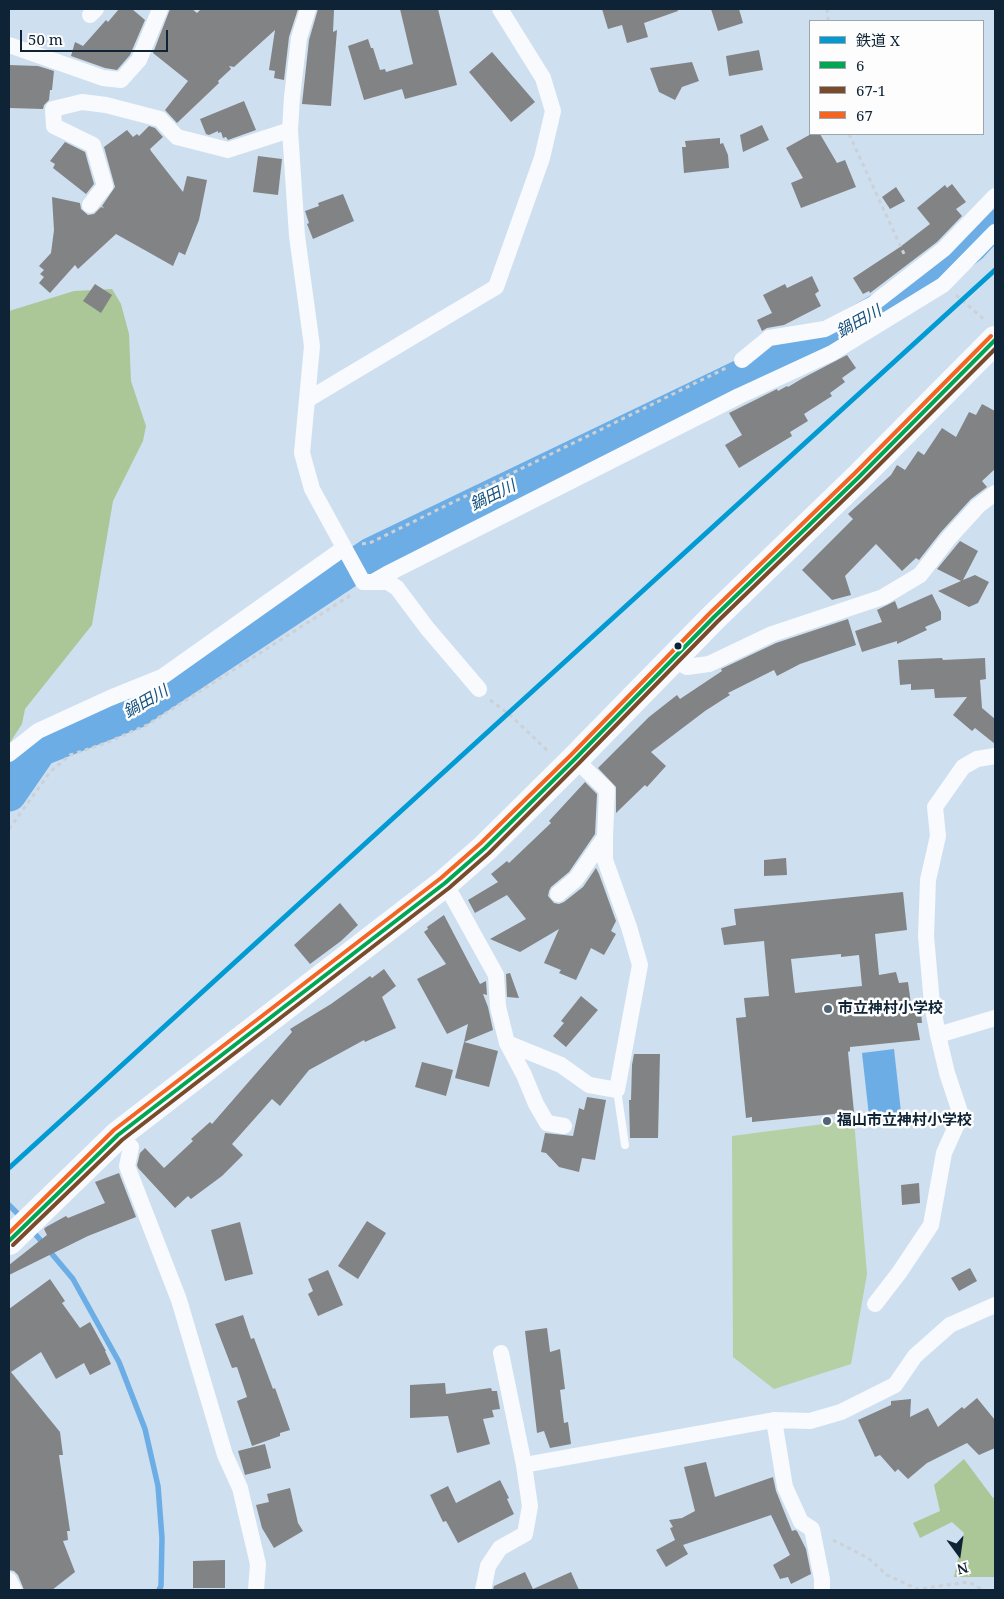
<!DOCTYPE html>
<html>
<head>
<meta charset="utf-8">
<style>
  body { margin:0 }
  #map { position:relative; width:1004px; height:1599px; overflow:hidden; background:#cedff0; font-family:"Noto Serif","Noto Sans JP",serif }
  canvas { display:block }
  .frame { position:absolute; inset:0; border:10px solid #0e2335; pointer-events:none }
  .legend { position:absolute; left:809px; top:20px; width:175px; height:115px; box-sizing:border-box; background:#fdfdfd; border:1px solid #9da6ad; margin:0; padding:6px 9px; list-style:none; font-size:15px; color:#0e2335 }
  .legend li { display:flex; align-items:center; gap:10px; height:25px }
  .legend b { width:25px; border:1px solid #9da6ad }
  .north { position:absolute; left:934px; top:1529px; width:50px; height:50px; -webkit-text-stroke:4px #fdfdfd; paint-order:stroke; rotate:166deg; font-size:14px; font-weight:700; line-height:20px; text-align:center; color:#0e2335 }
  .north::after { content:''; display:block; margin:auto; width:18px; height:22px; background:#0e2335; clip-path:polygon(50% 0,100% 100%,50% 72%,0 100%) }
  .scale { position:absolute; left:20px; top:30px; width:148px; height:22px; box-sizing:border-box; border:2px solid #0e2335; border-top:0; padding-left:6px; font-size:15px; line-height:18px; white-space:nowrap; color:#0e2335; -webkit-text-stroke:4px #fdfdfd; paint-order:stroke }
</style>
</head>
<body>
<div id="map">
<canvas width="1004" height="1599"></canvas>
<div class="frame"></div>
<ul class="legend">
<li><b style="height:6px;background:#019ad2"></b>鉄道 X</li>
<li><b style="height:6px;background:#00a651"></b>6</li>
<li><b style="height:6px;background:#7a4b2a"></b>67-1</li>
<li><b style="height:6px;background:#f26522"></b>67</li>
</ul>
<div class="north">N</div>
<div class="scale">50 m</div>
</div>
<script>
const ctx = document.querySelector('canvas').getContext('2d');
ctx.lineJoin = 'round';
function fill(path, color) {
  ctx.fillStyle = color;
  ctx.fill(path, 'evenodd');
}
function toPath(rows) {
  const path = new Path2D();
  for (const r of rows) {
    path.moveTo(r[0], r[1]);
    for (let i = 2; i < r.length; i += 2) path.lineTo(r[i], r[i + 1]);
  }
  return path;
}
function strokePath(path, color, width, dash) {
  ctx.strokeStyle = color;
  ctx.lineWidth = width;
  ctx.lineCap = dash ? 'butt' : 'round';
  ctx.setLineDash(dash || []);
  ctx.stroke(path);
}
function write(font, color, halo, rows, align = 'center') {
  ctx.font = font + ' "Noto Serif","Noto Sans JP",serif';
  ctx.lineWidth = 5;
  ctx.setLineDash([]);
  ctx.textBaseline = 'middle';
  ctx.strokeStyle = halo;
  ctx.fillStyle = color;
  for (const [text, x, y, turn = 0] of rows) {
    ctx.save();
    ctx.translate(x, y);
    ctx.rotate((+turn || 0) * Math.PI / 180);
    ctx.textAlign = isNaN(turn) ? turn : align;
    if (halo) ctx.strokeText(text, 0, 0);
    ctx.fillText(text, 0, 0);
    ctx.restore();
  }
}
fill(toPath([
  [854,1120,867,1274,851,1364,774,1389,733,1357,732,1136]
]), '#b5d0a5');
fill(toPath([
  [112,289,121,304,129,334,131,381,146,426,143,441,113,501,92,625,25,709,22,724,9,744,9,311,74,291],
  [964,1459,993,1498,995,1497,995,1577,954,1577,964,1533,952,1522,920,1538,913,1523,940,1511,934,1485]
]), '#abc798');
fill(toPath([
  [894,1049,902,1121,870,1125,862,1053]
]), '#6cade5');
strokePath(toPath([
  [9,1205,22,1218],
  [31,1229,73,1279,119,1362,145,1429,158,1486,162,1538,161,1586,159,1590]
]), '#6cade5', 5.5);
strokePath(toPath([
  [9,794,40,749,136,711,371,555,772,362,835,336,905,296,970,246,995,219]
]), '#6cade5', 35);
fill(toPath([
  [119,9,132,9,145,20,130,55,117,70,105,68,71,56,75,42,83,46,106,20,108,22],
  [170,9,192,9,197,13,201,9,298,9,289,37,284,80,274,78,275,71,269,70,275,30,234,67,229,66,231,69,218,81,219,83,177,123,165,110,188,81,153,53],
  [318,9,334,10,333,32,337,30,331,106,302,104,309,40],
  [400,9,438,9,457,85,405,99,402,89,364,100,348,46,368,39,371,48,373,48,380,70,385,69,386,72,413,64],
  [602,9,677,9,678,11,644,23,648,37,627,43,622,25,608,29],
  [711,9,739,9,743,23,718,31],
  [759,50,763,70,729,76,726,56],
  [492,52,535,102,511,122,469,72],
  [692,62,699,81,682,87,675,100,659,92,650,68],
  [9,65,38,66,54,71,52,90,50,90,49,100,44,105,43,109,9,108],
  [244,101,256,130,228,140,226,137,223,138,221,132,218,133,218,131,209,135,206,134,200,119],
  [762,125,769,140,743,152,740,135],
  [149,126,155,128,163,137,150,149,151,151,183,192,187,176,207,180,199,220,185,255,179,252,173,266,116,234,78,269,75,265,50,293,39,283,44,277,40,274,44,270,39,266,51,253,54,230,52,197,80,203,81,209,88,215,94,214,101,207,104,208,102,206,115,187,104,147,127,130,133,137,137,134,139,136],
  [811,134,820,134,837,163,845,160,856,187,801,208,791,183,803,178,786,148],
  [720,138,720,144,723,143,728,155,729,168,684,173,682,147,686,147,685,141],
  [65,142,85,152,94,184,86,194,53,168,55,164,50,161],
  [258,156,282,159,278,195,253,192],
  [952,184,966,202,956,209,962,216,937,242,870,293,869,291,863,294,853,278,900,247,930,224,917,208,945,185,947,188],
  [896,187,905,201,890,209,882,197],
  [343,194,354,221,313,239,307,224,309,223,305,211,319,206,318,203],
  [812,276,819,291,815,294,821,306,784,325,767,328,762,331,757,320,772,313,763,295,785,284,787,288],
  [95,284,112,295,101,313,83,301],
  [847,355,856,368,842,378,845,382,830,393,832,396,804,414,808,421,790,432,792,436,739,468,725,445,742,435,729,413,777,389,778,391,787,386,788,387,803,378],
  [982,404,995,411,995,469,982,481,987,487,971,499,941,532,919,560,916,558,902,571,876,544,845,576,851,595,832,600,802,570,853,519,848,514,891,475,897,465,905,470,918,451,924,455,942,428,956,437,969,412,976,415],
  [960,541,978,551,963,580,975,575,989,582,978,603,969,607,938,591,961,581,937,569],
  [932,594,941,612,941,620,925,627,927,630,897,644,897,641,862,652,855,631,882,622,877,610,895,601,898,609],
  [848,619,856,645,800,664,777,676,774,670,728,693,730,695,705,711,651,752,666,766,647,787,645,785,616,813,616,787,598,768,649,717,677,695,680,699,722,671,721,669,776,643],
  [942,658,943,660,985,658,986,679,980,680,982,708,995,719,995,744,975,728,972,731,953,715,967,697,935,698,934,689,911,690,911,684,900,685,898,660],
  [585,782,597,794,595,834,569,872,551,887,549,891,548,896,554,903,559,904,564,902,583,887,596,868,599,874,616,921,611,931,616,934,604,955,591,948,576,980,559,973,561,970,544,963,559,929,520,952,490,939,526,919,507,895,475,913,468,900,498,882,491,874,507,861,509,863,551,823,549,821],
  [786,858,787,875,764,876,764,860],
  [903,892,907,930,875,934,879,975,896,972,899,983,908,982,911,1004,920,1003,922,1023,917,1023,920,1040,850,1047,850,1051,848,1052,854,1112,752,1122,752,1117,746,1118,736,1018,746,1017,744,998,769,996,764,941,724,945,721,928,736,925,734,909],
  [841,954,841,957,859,955,862,986,795,993,791,959],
  [340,903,358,925,341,941,310,964,294,945],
  [444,915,480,984,486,981,487,995,483,994,488,1007,493,1030,464,1042,468,1024,447,1034,417,979,446,964,424,932,428,929,427,927],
  [384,969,396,986,382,997,396,1028,365,1042,364,1040,309,1070,280,1106,272,1099,232,1144,243,1155,222,1176,191,1199,188,1196,175,1208,138,1168,137,1165,140,1153,145,1148,164,1168,193,1141,191,1139,210,1122,212,1124,292,1032,290,1029,331,1004,370,976,372,978],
  [510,973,519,998,507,997,506,974],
  [581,996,598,1010,566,1047,553,1036,564,1023,561,1021],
  [464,1042,498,1051,489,1087,455,1078],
  [634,1054,660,1054,658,1138,630,1138,629,1100,631,1100,632,1065],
  [422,1062,453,1070,446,1096,415,1087],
  [587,1097,606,1100,595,1160,582,1158,579,1172,559,1167,546,1153,541,1152,545,1133,573,1136,579,1108,584,1110],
  [119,1173,136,1217,88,1236,9,1275,9,1265,47,1235,44,1229,46,1227,66,1216,68,1218,105,1203,95,1182],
  [919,1183,920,1203,902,1205,901,1185],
  [367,1221,386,1233,358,1279,338,1266],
  [240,1222,253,1274,225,1281,211,1230],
  [970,1268,977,1281,959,1291,951,1278],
  [328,1270,343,1305,318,1316,308,1294,313,1291,308,1279],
  [50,1279,65,1301,62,1303,80,1328,90,1322,106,1351,105,1351,111,1364,90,1375,84,1363,56,1379,41,1352,11,1372,60,1432,63,1455,59,1455,70,1531,67,1531,68,1540,63,1541,75,1572,52,1590,24,1590,18,1575,14,1571,9,1570,9,1309],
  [243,1315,251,1339,254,1338,273,1389,275,1388,290,1430,280,1433,280,1436,252,1446,237,1401,247,1397,237,1367,232,1368,215,1324],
  [547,1328,550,1352,560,1349,565,1389,560,1390,564,1423,568,1422,571,1444,550,1448,544,1431,537,1433,525,1331],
  [445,1383,446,1394,491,1388,492,1391,497,1391,500,1409,492,1410,494,1417,483,1419,490,1444,457,1453,448,1416,410,1418,410,1385],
  [977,1398,995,1420,995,1448,979,1455,967,1443,927,1463,908,1479,898,1469,895,1472,880,1455,875,1457,858,1420,891,1405,891,1401,911,1399,910,1417,928,1408,938,1427,962,1407,964,1409],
  [265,1444,271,1468,245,1475,238,1451],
  [706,1462,715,1497,773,1477,776,1491,792,1531,795,1530,797,1531,806,1549,811,1574,791,1584,788,1577,780,1579,773,1565,790,1555,771,1515,683,1545,688,1554,666,1567,656,1550,675,1540,670,1528,673,1527,669,1520,682,1518,695,1511,684,1467],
  [500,1480,509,1498,507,1499,514,1514,458,1543,446,1521,443,1522,430,1495,448,1486,456,1503],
  [290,1488,298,1523,303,1531,274,1548,262,1528,256,1505,269,1502,267,1494],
  [225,1560,225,1588,193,1588,193,1561],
  [525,1572,533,1589,571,1572,579,1590,493,1590,494,1586]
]), '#828384');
strokePath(toPath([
  [827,9,828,21],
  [849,134,905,256],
  [956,295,985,320],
  [362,544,372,542,728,367],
  [490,700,509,714,549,752],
  [9,829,50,772,70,755,106,743,147,725,351,595],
  [833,1540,868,1558,887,1575,917,1589,969,1582,983,1590]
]), '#ccd1d6', 3, [4, 4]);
strokePath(toPath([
  [617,1090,625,1145]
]), '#f8fafd', 8);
strokePath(toPath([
  [308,9,299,38,292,97,290,130,297,236,312,346,302,453,312,489,363,582,388,582,397,588,427,628,479,689],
  [90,15,96,9],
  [9,45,103,78,121,80,139,60,160,9],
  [90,205,105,186,93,145,54,126,53,109,82,102,106,105,160,119,177,137,228,150,290,130],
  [742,360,769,338,825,329,873,304,944,249,995,196],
  [307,400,496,287,542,158,553,111,543,78,500,9],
  [373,582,387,574,739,396,832,353,943,285,995,232],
  [673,659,687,667,709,664,772,634,883,597,920,575,948,539,978,506,995,493],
  [9,754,38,731,110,698,162,677,344,548],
  [445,883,496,975,498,1007,507,1043,524,1075,536,1104,547,1123,564,1126],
  [558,894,576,879,605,837,607,790,575,759],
  [938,1035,995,1018],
  [507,1043,561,1065,589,1085,617,1090,640,965,629,927,605,860,605,837],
  [118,1135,131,1147,127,1166,179,1300,225,1455,240,1488,258,1564,256,1590],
  [875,1304,899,1273,931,1225,944,1153,961,1115,947,1073,938,1035,932,1004,926,936,928,880,938,836,935,807,963,767,977,759,995,756],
  [774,1420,785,1487,801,1522,812,1529,822,1579,822,1590],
  [524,1465,774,1420,810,1421,841,1412,895,1385,915,1356,950,1325,995,1305],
  [9,1580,14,1590],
  [483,1590,488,1566,500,1548,525,1534,530,1506,524,1465,501,1353]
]), '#f8fafd', 16);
strokePath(toPath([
  [9,1241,118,1135,445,883,485,848,575,759,714,617,858,478,995,340]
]), '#f8fafd', 28);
strokePath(toPath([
  [9,1241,118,1135,445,883,485,848,575,759,714,617,858,478,995,340]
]), '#00a651', 4);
strokePath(toPath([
  [13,1245,122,1140,449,888,489,853,579,763,718,621,862,482,995,349]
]), '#7a4b2a', 4);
strokePath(toPath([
  [9,1233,114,1130,441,878,481,843,571,755,710,613,854,474,991,336]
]), '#f26522', 4);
strokePath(toPath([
  [9,1168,995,270]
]), '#019ad2', 5);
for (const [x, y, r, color] of [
  [678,646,4.5,"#0e2335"],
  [828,1009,5,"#516576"],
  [827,1121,5,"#516576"]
]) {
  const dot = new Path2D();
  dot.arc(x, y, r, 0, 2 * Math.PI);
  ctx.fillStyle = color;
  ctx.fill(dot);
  strokePath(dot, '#fdfdfd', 2);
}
write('bold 15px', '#0e2335', '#fdfdfd', [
  ["市立神村小学校",838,1009],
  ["福山市立神村小学校",837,1121]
], 'left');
write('italic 16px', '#135180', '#fdfdfd', [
  ["鍋田川",859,322,-29],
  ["鍋田川",493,496,-26],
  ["鍋田川",146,702,-30]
]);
</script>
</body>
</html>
